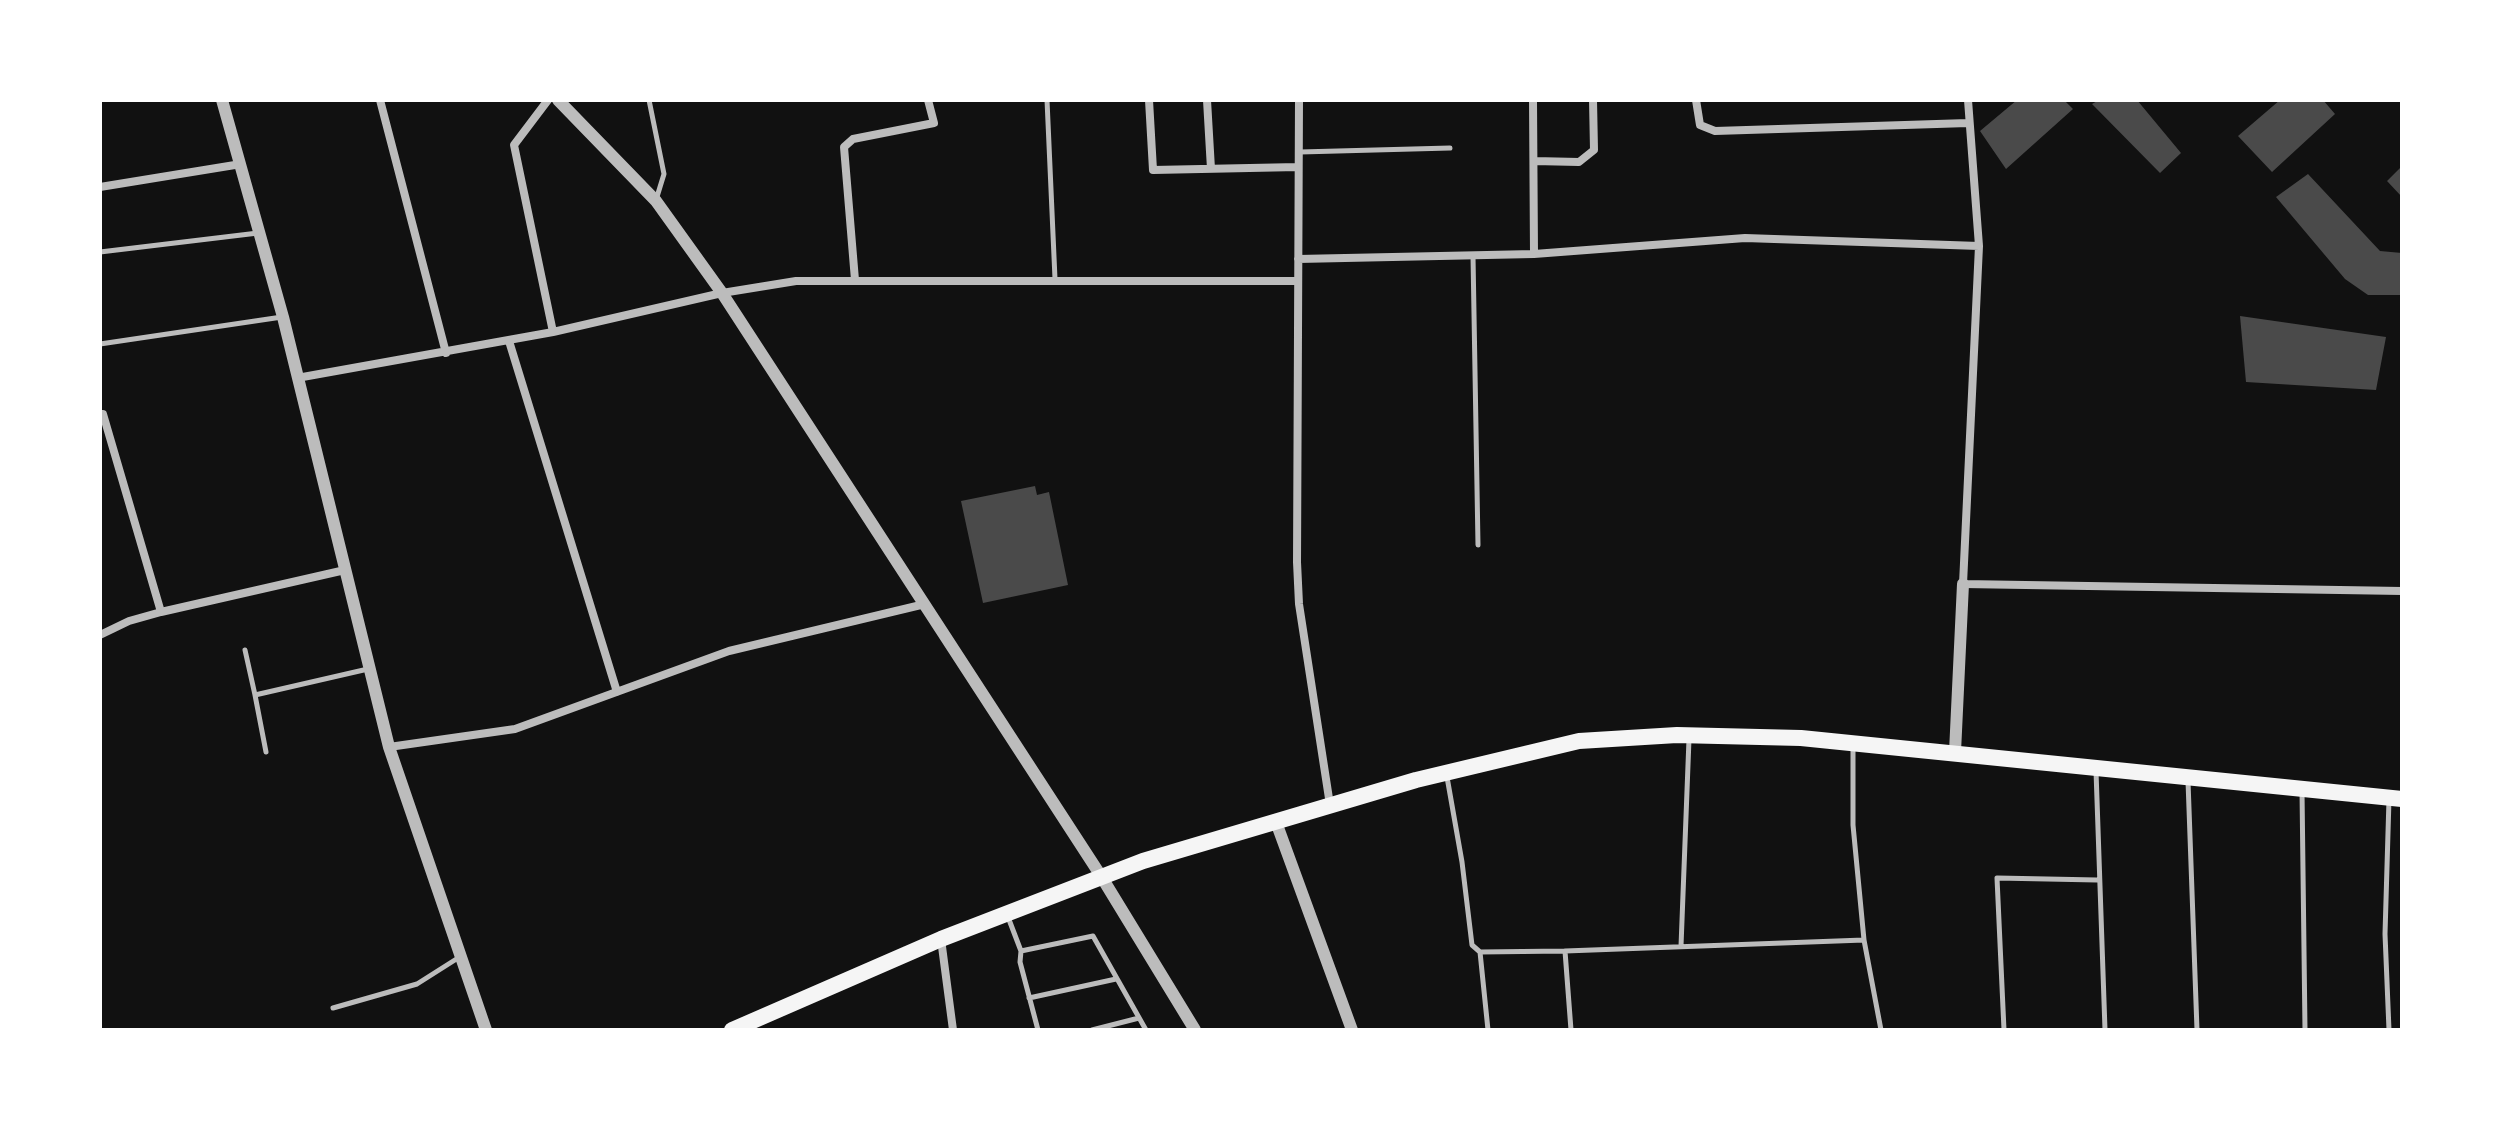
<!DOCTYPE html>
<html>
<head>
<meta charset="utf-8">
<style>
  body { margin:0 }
  #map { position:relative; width:2502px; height:1130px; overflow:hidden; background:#111; font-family:Quicksand,sans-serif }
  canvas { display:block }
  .frame { position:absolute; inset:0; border:102px solid #fff; pointer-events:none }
</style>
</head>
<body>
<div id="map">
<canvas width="2502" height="1130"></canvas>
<div class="frame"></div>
</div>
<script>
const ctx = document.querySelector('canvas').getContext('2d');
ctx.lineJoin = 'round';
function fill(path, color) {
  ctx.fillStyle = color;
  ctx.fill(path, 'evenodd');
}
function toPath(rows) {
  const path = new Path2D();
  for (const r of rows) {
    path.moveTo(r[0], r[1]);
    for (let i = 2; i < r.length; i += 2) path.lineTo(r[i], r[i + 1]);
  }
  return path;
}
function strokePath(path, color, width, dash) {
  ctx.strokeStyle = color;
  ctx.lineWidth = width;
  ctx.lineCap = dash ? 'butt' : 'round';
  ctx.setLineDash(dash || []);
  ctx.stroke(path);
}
fill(toPath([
  [2017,100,2064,100,2073,109,2006,169,1980,131],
  [2099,100,2137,100,2181,153,2160,173,2092,104],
  [2280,100,2323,100,2335,114,2272,172,2238,136],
  [2402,166,2402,197,2387,181],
  [2308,174,2380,251,2402,253,2402,295,2368,295,2345,279,2276,197],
  [2240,316,2386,337,2376,390,2246,382],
  [1035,486,1037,495,1049,492,1068,585,983,603,961,501]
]), '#4a4a4a');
strokePath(toPath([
  [649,100,664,174,656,200],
  [1047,100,1055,279],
  [1300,152,1450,148],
  [100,252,258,233],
  [1473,256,1478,545],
  [100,344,282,317],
  [245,650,255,695,368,669],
  [255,695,266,752],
  [1853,745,1853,825,1864,940,1881,1030],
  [2096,771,2105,1030],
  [1447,777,1462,862,1472,945,1480,952,1488,1030],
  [2188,781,2197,1030],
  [2302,791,2305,1030],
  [1008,917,1021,951,1020,962,1038,1030],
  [1681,946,1689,739],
  [1021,951,1093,936,1146,1030],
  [1480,952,1565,951],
  [1029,998,1116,979],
  [333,1008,417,984,458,958],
  [1092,1030,1139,1018],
  [1571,1030,1565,951,1864,940],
  [2004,1030,1997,878,2097,880],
  [2389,1030,2385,934,2389,799]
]), '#bcbcbc', 5);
strokePath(toPath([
  [380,100,446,353],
  [548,100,514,145,553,332],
  [1149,100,1153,170,1298,167],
  [1207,100,1211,169],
  [1299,100,1297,562,1299,604,1330,805],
  [1533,100,1534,254],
  [1696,100,1700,125,1715,131,1968,123],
  [1968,100,1979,246,1963,584,2402,591],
  [1534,161,1579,162,1594,150,1593,100],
  [100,187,241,164],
  [1298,259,1534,254,1745,238,1979,246],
  [855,280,844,147,853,139,934,123,928,100],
  [509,341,617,692],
  [297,378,553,332,722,293,796,281,1297,281],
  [100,414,103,414,161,612],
  [100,635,129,621,161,612,345,570],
  [389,747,515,729,729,651,925,604],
  [941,939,953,1030]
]), '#bcbcbc', 8);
strokePath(toPath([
  [222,100,283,317,389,747,486,1030],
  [558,100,656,201,722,293,1101,876,1195,1030],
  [1955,752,1963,584],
  [1276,822,1352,1030]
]), '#bcbcbc', 12);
strokePath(toPath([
  [732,1030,941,939,1143,861,1416,780,1579,741,1677,735,1801,738,2402,799]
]), '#f5f5f5', 16);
</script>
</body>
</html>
